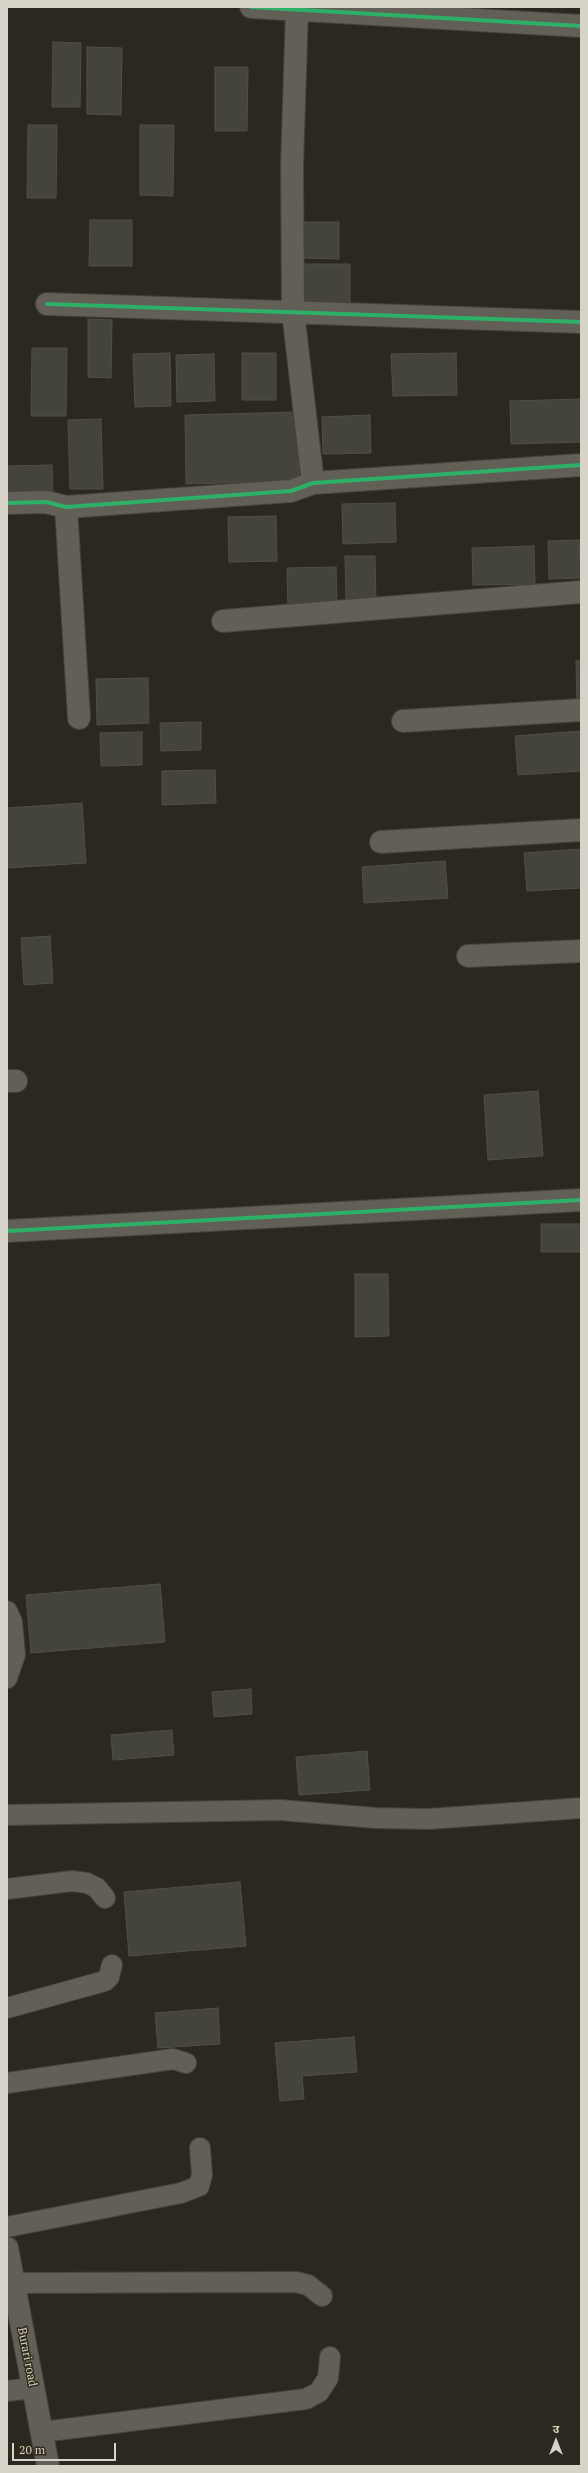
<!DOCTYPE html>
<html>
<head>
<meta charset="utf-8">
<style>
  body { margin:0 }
  #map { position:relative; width:588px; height:2473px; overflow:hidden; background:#2b281f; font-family:"PT Serif","Noto Sans Devanagari",serif }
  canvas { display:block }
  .frame { position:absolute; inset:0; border:8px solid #d7d3c8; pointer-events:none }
  .north { position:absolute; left:536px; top:2421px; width:40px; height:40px; -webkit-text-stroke:3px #312a19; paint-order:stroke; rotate:0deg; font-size:11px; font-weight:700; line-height:16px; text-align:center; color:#d7d3c8 }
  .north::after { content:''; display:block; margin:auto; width:14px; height:18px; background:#d7d3c8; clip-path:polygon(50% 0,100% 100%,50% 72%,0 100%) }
  .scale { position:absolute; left:12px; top:2443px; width:104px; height:18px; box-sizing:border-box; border:2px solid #d7d3c8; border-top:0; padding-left:5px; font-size:12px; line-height:14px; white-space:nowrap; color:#d7d3c8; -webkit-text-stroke:3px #312a19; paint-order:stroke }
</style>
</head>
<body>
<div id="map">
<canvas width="588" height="2473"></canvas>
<div class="frame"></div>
<div class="north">उ</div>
<div class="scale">20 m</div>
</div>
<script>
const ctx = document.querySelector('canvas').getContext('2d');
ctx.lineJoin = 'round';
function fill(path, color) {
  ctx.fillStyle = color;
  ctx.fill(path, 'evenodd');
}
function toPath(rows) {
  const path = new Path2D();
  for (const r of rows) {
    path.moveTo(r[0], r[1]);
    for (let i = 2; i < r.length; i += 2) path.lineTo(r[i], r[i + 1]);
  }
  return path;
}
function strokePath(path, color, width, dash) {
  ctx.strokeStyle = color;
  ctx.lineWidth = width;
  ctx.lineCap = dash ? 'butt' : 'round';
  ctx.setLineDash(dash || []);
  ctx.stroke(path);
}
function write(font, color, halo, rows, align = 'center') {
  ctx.font = font + ' "PT Serif",serif';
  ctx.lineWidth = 3;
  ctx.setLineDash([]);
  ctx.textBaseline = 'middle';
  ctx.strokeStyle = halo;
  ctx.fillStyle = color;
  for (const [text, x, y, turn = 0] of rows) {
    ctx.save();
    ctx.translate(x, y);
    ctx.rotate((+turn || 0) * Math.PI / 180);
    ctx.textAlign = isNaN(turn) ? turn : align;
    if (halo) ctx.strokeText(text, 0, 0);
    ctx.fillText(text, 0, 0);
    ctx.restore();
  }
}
const building = toPath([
  [53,42,81,43,80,107,52,107,53,42],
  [87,47,122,48,121,115,87,114,87,47],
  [215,67,248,67,247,131,215,131,215,67],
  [28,125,57,125,56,198,27,198,28,125],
  [140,125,174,125,173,196,140,195,140,125],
  [90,220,132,220,132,266,89,266,90,220],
  [301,222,339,222,339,259,301,258,301,222],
  [304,264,350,264,350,308,304,308,304,264],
  [88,319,112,320,111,378,88,377,88,319],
  [32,348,67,348,66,416,31,416,32,348],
  [170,353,171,406,135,407,133,354,170,353],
  [242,353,276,353,276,400,242,400,242,353],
  [456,353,457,395,393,396,391,354,456,353],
  [214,354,215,401,177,402,176,355,214,354],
  [581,399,581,442,511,444,510,401,581,399],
  [298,412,299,481,186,484,185,415,298,412],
  [370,415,371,453,323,454,322,417,370,415],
  [101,419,103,489,70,489,68,420,101,419],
  [52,465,53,493,8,494,7,466,52,465],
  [395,503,396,542,343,544,342,504,395,503],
  [276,516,277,561,229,562,228,517,276,516],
  [579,540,581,578,549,579,548,541,579,540],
  [534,546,535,584,473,585,472,548,534,546],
  [345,556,375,556,376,602,346,602,345,556],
  [336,567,337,607,288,608,287,568,336,567],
  [576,661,581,661,581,704,577,704,576,661],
  [148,678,149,723,97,725,96,679,148,678],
  [201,722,201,750,161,751,160,723,201,722],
  [581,731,581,771,518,775,515,736,581,731],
  [142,732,142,765,101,766,100,733,142,732],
  [215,770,216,803,162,805,162,771,215,770],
  [82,803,86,863,7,868,7,808,82,803],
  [581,849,581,888,527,891,524,853,581,849],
  [445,861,448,898,364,903,362,867,445,861],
  [50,936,53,983,24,985,21,938,50,936],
  [538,1091,543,1156,488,1160,484,1095,538,1091],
  [541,1224,581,1224,581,1252,541,1252,541,1224],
  [355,1274,388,1274,389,1336,355,1337,355,1274],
  [160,1584,165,1642,31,1653,26,1595,160,1584],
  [251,1689,252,1714,214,1717,212,1692,251,1689],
  [172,1730,174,1755,113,1760,111,1735,172,1730],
  [367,1751,370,1790,299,1795,296,1757,367,1751],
  [240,1882,246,1946,129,1956,124,1892,240,1882],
  [218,2008,220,2044,158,2048,155,2013,218,2008],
  [354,2037,357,2072,302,2076,304,2099,280,2101,275,2043,354,2037]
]);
fill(building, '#45443c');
strokePath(building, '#504f47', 1);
const lane = toPath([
  [7,1611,12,1622,15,1655,7,1678],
  [7,1815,280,1810,376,1818,429,1819,581,1808],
  [7,1889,72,1881,87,1883,97,1888,105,1898],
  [7,2008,105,1981,109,1977,112,1965],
  [7,2083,173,2059,186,2063],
  [7,2227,181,2193,199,2186,202,2175,200,2148],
  [13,2283,296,2282,308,2285,322,2296],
  [7,2391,33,2388],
  [42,2432,306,2399,319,2392,328,2378,330,2357]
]);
const street = toPath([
  [251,7,581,26],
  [297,9,292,165,293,312,313,483],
  [47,304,581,322],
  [7,503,46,502,66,507,291,491,313,483,581,465],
  [66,507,79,718],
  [223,621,581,592],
  [403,721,581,710],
  [381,842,581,830],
  [468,956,581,951],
  [7,1081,16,1081],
  [7,1231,581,1200]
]);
const secondary = toPath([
  [7,2248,48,2466]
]);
strokePath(lane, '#46433b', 22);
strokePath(street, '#46433b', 24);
strokePath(secondary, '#46433b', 24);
strokePath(lane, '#625f57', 20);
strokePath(street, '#625f57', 22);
strokePath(secondary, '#625f57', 22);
strokePath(toPath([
  [251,7,581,26],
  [47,304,581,322],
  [7,503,46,502,66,507,291,491,313,483,581,465],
  [7,1231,581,1200]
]), '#2db169', 4);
write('12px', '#d7d3c8', '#312a19', [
  ["Burari road",27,2357,79]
]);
</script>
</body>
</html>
